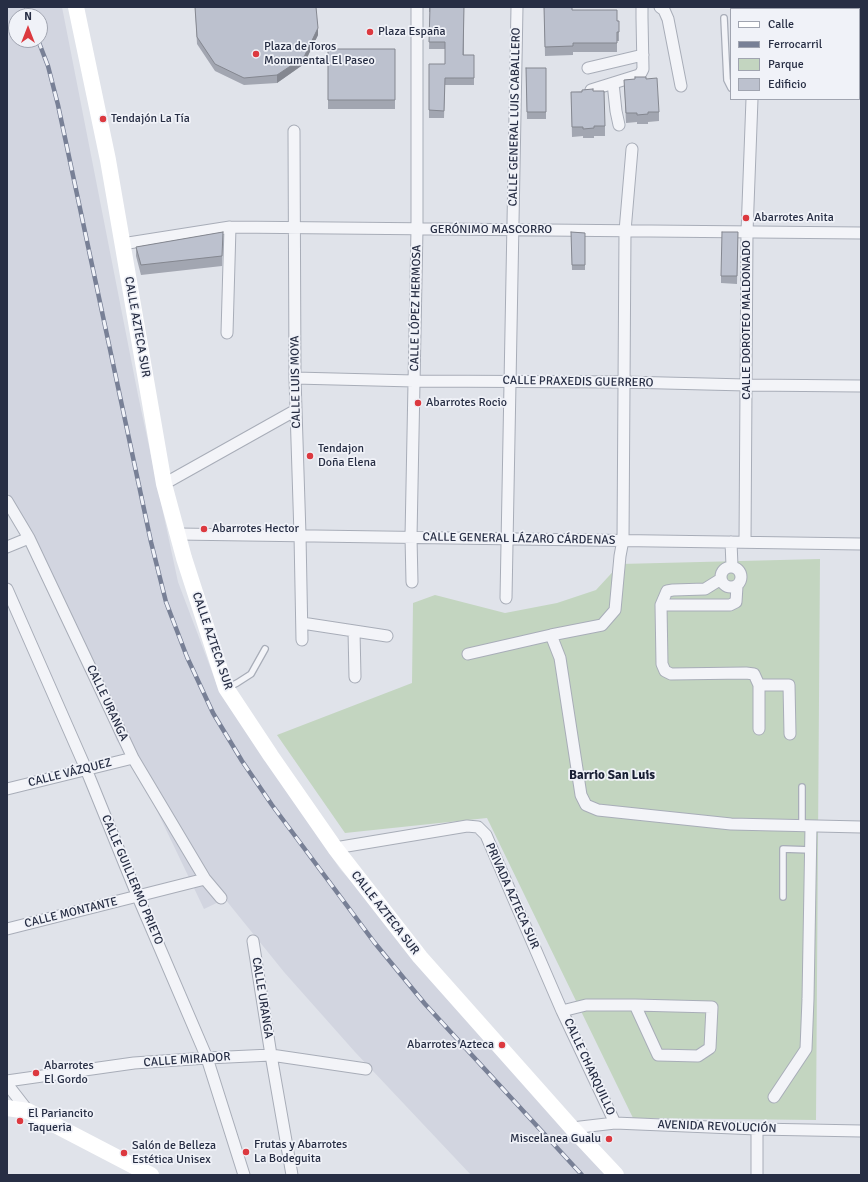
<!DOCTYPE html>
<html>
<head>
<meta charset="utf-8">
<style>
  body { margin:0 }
  #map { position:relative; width:868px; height:1182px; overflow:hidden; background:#e0e3ea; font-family:Signika,sans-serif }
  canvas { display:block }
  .frame { position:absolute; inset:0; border:8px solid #272e44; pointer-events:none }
  .legend { position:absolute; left:730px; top:8px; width:130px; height:92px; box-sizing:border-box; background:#f0f2f8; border:1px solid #a0a4b0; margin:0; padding:5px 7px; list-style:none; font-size:12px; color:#272e44 }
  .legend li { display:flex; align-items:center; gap:8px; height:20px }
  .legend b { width:20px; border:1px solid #a0a4b0 }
  .north { position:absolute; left:8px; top:8px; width:40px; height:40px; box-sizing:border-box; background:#f0f2f8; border:1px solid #a0a4b0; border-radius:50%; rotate:0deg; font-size:11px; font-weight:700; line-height:16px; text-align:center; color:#272e44 }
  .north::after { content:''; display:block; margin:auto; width:14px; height:18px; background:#dc393f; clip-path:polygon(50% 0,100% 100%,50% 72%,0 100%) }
</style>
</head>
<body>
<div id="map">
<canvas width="868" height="1182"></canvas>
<div class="frame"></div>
<ul class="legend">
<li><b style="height:5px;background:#fff"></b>Calle</li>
<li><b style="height:5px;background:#788096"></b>Ferrocarril</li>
<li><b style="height:11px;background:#c3d5c0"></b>Parque</li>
<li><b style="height:11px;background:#bcc1ce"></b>Edificio</li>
</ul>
<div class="north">N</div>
</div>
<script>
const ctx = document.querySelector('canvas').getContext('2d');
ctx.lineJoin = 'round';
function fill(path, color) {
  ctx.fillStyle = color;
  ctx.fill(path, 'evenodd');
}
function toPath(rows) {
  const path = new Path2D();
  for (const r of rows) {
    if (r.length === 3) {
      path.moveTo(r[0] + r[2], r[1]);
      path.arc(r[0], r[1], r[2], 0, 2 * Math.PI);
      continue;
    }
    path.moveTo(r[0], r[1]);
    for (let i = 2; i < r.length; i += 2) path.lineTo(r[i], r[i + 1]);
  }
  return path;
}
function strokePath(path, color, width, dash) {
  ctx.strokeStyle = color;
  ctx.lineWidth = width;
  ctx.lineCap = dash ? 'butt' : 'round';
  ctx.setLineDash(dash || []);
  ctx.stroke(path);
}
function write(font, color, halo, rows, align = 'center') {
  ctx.font = font + ' Signika,sans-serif';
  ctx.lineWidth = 3.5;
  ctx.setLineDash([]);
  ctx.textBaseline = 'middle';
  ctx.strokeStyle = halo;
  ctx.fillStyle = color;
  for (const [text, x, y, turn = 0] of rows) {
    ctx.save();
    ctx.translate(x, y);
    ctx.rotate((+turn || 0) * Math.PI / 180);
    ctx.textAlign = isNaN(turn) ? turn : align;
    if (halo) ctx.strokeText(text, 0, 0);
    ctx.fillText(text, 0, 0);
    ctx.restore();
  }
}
fill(toPath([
  [7,7,62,7,138,395,178,582,217,685,340,869,611,1175,471,1175,355,1052,284,972,225,899,204,909,135,765,117,741,30,531,7,491],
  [16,16,40,16,40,40,16,40]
]), '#d2d5e0');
fill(toPath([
  [820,559,816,1120,633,1118,487,818,345,833,277,735,412,683,413,603,435,595,505,613,557,603,596,590,620,564]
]), '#c3d5c0');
const lane = toPath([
  [724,18,727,80,731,88],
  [227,688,237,683,251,674,265,649],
  [802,787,802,826],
  [783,897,783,849,811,850]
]);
const street = toPath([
  [660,7,664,10,668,19,681,86],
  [860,7,861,17],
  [754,9,754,7],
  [588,68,643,55],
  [613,83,616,111,619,125],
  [859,85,861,84],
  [591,90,639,75,641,73,643,69,642,18,642,7],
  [294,131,295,378,300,535,302,640],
  [122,244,230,227,861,233],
  [227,333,230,227],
  [295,378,414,381,624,382,746,385,861,386],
  [164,484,296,410],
  [7,501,29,538,133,758,205,879,221,898],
  [178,534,861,544],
  [731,542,732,566],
  [745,542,747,232,752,99],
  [7,547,29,538],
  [731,577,10],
  [721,579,705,589,673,590,667,591,661,605,662,664,665,671,671,674,746,673,754,674,759,685,759,729],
  [412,582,411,537,417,229,417,7],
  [7,589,86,769,138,897,207,1058,244,1175],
  [506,598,517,7],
  [661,605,730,605,736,602,737,586],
  [302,623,387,636],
  [354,631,355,677],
  [551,635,560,658,581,795,586,805,598,810,731,824,861,827],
  [468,654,551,635,602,625,615,610,620,556,623,540,625,231,632,149],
  [759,685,789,685,790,734],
  [7,789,133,758],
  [335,848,467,826,478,827,486,835,562,1011,615,1123],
  [7,929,205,879],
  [253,941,271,1055,292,1175],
  [562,1011,586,1005,635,1005,712,1007,710,1048,698,1056,658,1055,635,1005],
  [7,1081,134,1063,207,1058,271,1055,366,1069],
  [7,1084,28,1111],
  [774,1097,806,1049,808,999,811,826],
  [572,1128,615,1123,757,1129,861,1131],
  [757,1175,757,1129]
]);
strokePath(lane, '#a8adb8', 8);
strokePath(street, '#a8adb8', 13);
strokePath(lane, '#f3f4f8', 5.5);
strokePath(street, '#f3f4f8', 11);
strokePath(toPath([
  [76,7,108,160,164,484,184,558,226,688,271,756,335,848,420,957,572,1128,616,1175],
  [7,1108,28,1111,151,1175]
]), '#fff', 16);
const rail = toPath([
  [26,7,29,16],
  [38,40,48,66,58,105,151,542,166,602,187,657,213,713,242,761,272,805,374,942,425,1004,582,1175]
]);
strokePath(rail, '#788096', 4.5);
strokePath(rail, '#f0f2f8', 3, [9]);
fill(toPath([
  [195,7,318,35,304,64,277,83,244,85,215,71,197,44],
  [429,7,464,7,464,55,474,55,474,85,445,85,444,118,429,118,429,64,445,64,445,49,429,49,430,12,429,12],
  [544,7,572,10,619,21,619,41,617,41,617,52,573,52,573,55,545,56],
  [328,49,395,49,395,109,328,109],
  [526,68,546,68,546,119,527,119],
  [646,79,659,112,659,121,648,122,648,124,637,124,637,122,626,123,624,80],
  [593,91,605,126,605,136,594,136,594,138,583,138,583,136,572,137,571,92],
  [223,232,222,266,141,275,136,256,136,247],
  [571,232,585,233,585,270,572,270],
  [738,232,737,284,721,283,721,276]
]), '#a2a6b1');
fill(toPath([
  [318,28,318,35,304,64,277,83,277,75]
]), '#848790');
const building = toPath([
  [195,7,316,7,318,28,304,57,277,75,244,78,215,64,197,37,195,7],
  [430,7,464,7,463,55,474,55,474,78,445,78,444,111,429,110,429,64,445,64,445,42,429,42,430,7],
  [544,7,572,7,572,10,617,10,617,21,619,21,619,32,617,32,617,43,573,43,573,46,545,47,544,7],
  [328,49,395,49,395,100,328,100,328,49],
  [526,68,546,68,546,112,527,112,526,68],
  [635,77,646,77,646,79,657,78,659,112,648,112,648,114,637,115,637,113,626,113,624,80,635,79,635,77],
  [593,89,593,91,604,91,605,126,594,126,594,128,583,129,583,127,572,127,571,92,582,92,582,90,593,89],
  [223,232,222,256,141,265,136,247,223,232],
  [571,232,585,233,585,265,572,265,571,232],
  [722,232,738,232,737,276,721,276,722,232]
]);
fill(building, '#bcc1ce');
strokePath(building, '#848790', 1);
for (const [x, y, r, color] of [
  [370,32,4,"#dc393f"],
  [256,54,4,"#dc393f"],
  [103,119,4,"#dc393f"],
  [746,218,4,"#dc393f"],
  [418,403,4,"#dc393f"],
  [310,456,4,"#dc393f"],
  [204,529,4,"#dc393f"],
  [502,1045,4,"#dc393f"],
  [36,1073,4,"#dc393f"],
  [20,1121,4,"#dc393f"],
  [609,1139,4,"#dc393f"],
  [246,1152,4,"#dc393f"],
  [124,1153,4,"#dc393f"]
]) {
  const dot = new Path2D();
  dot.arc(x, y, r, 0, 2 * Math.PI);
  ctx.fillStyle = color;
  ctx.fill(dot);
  strokePath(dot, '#f0f2f8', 1.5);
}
write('12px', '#272e44', '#f0f2f8', [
  ["Plaza España",378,32],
  ["Plaza de Toros",264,47],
  ["Monumental El Paseo",264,61],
  ["Tendajón La Tía",111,119],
  ["Abarrotes Anita",754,218],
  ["Abarrotes Rocio",426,403],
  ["Tendajon",318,449],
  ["Doña Elena",318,463],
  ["Abarrotes Hector",212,529],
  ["Abarrotes Azteca",494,1045,"right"],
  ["Abarrotes",44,1066],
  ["El Gordo",44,1080],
  ["El Pariancito",28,1114],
  ["Taqueria",28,1128],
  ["Miscelanea Gualu",601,1139,"right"],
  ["Frutas y Abarrotes",254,1145],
  ["La Bodeguita",254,1159],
  ["Salón de Belleza",132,1146],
  ["Estética Unisex",132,1160]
], 'left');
write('12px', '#272e44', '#f0f2f8', [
  ["CALLE GENERAL LUIS CABALLERO",515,117,-89],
  ["GERÓNIMO MASCORRO",491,230],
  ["CALLE LÓPEZ HERMOSA",416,308,-89],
  ["CALLE DOROTEO MALDONADO",747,320,-90],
  ["CALLE AZTECA SUR",137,327,80],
  ["CALLE LUIS MOYA",296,382,-91],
  ["CALLE PRAXEDIS GUERRERO",578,382,1],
  ["CALLE GENERAL LÁZARO CÁRDENAS",519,539,1],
  ["CALLE AZTECA SUR",212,641,71],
  ["CALLE URANGA",107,703,65],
  ["CALLE VÁZQUEZ",70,773,-14],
  ["CALLE GUILLERMO PRIETO",132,880,67],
  ["PRIVADA AZTECA SUR",512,896,66],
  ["CALLE MONTANTE",71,913,-14],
  ["CALLE AZTECA SUR",385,913,52],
  ["CALLE URANGA",262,998,81],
  ["CALLE MIRADOR",187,1060,-4],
  ["CALLE CHARQUILLO",589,1067,65],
  ["AVENIDA REVOLUCIÓN",717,1127,2]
]);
write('bold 13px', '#191f34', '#f0f2f8', [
  ["Barrio San Luis",612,776]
]);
</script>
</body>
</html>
